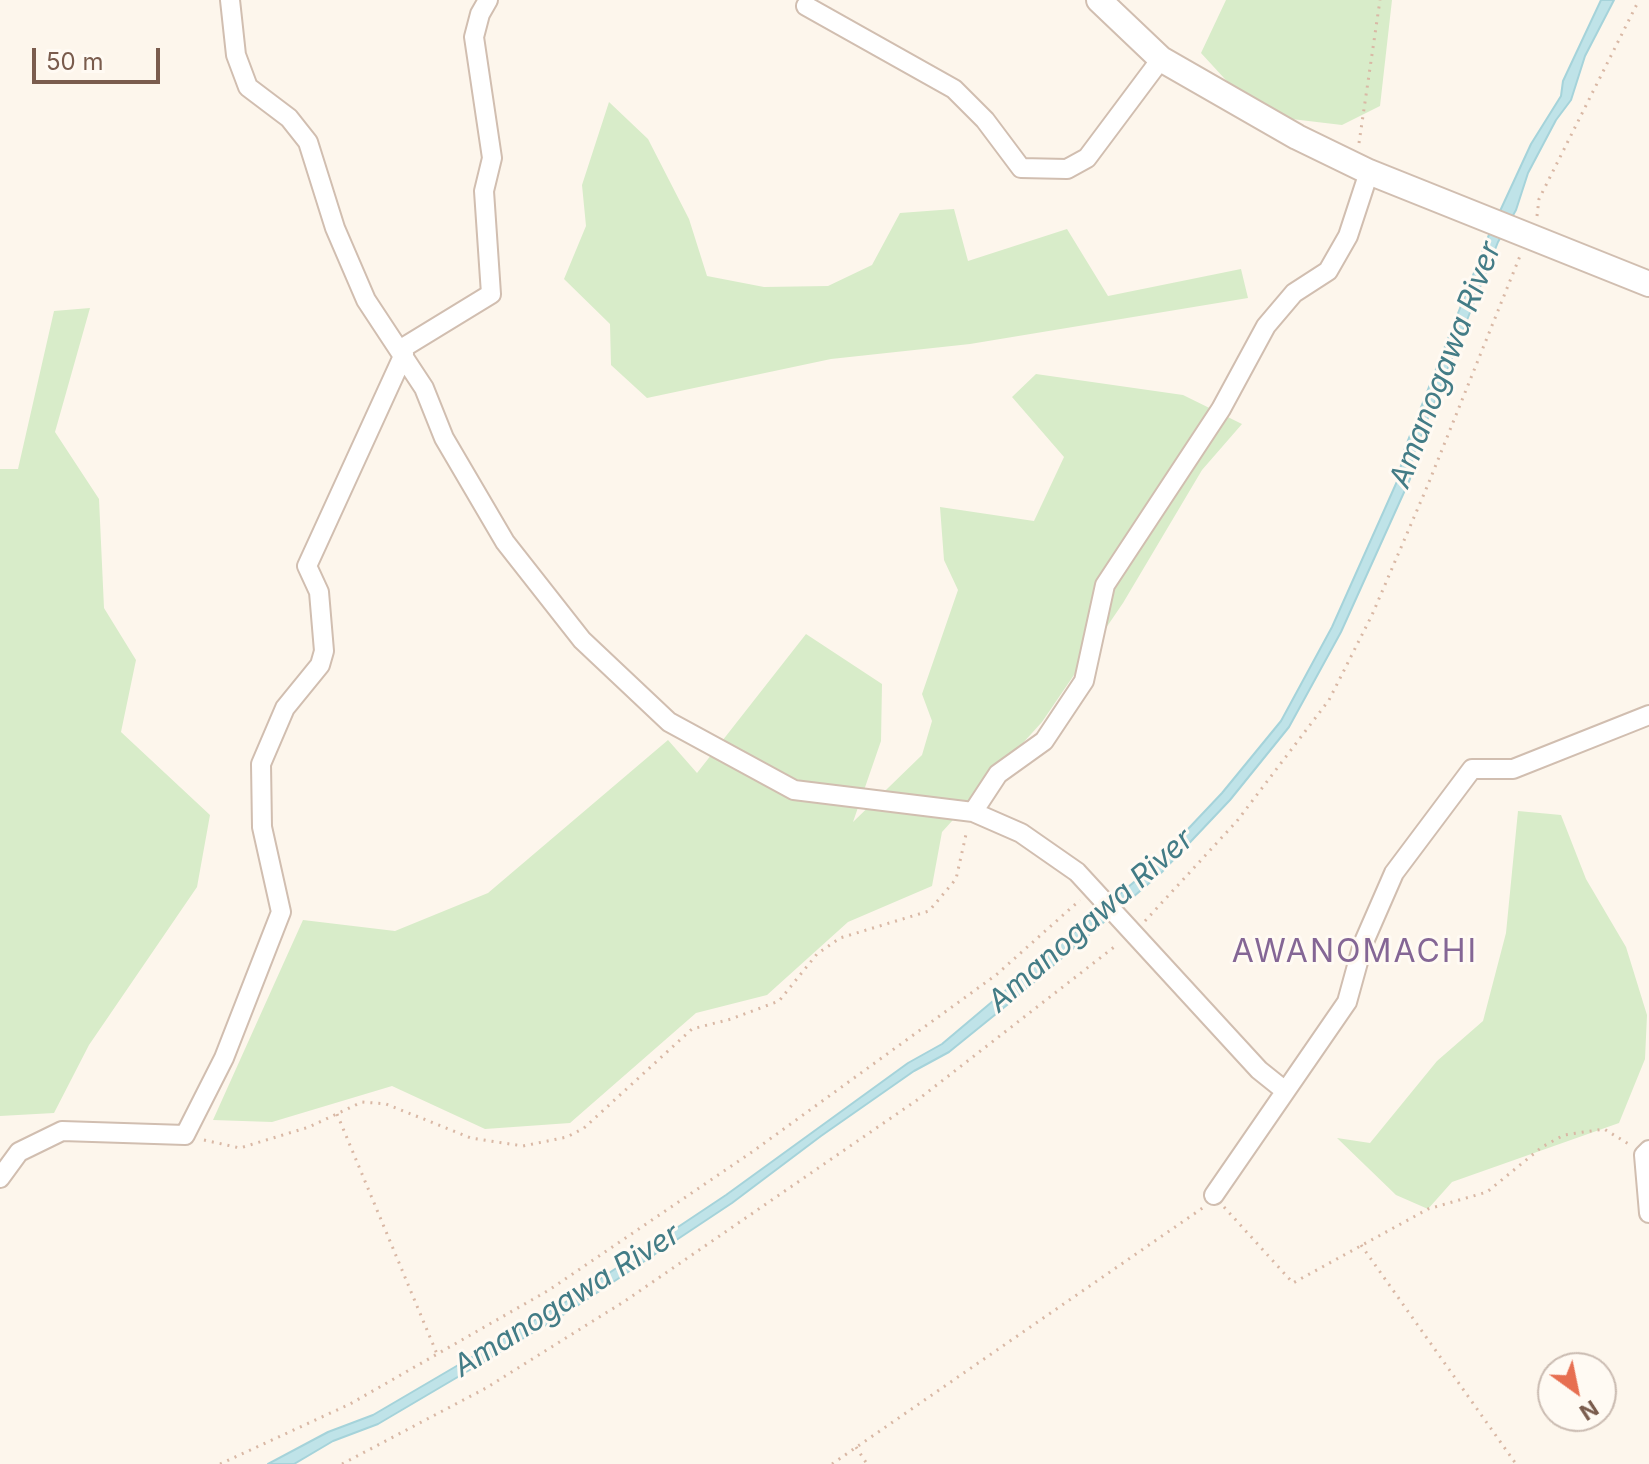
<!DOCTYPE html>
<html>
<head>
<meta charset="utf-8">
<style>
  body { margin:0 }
  #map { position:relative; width:1649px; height:1464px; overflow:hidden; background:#fdf6ec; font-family:Inter,sans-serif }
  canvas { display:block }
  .north { position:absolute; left:1537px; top:1352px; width:80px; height:80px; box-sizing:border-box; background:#fffaf3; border:2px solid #cabbb1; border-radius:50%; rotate:147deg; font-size:22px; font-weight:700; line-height:32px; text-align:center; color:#7a5c4d }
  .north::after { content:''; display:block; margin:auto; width:28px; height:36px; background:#e76f51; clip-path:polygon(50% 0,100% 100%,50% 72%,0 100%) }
  .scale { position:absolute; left:32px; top:48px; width:128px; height:36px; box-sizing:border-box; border:4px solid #7a5c4d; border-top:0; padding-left:10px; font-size:24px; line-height:28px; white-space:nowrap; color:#7a5c4d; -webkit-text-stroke:6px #fffaf3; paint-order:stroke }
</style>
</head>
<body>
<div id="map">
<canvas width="1649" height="1464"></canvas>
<div class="north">N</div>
<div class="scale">50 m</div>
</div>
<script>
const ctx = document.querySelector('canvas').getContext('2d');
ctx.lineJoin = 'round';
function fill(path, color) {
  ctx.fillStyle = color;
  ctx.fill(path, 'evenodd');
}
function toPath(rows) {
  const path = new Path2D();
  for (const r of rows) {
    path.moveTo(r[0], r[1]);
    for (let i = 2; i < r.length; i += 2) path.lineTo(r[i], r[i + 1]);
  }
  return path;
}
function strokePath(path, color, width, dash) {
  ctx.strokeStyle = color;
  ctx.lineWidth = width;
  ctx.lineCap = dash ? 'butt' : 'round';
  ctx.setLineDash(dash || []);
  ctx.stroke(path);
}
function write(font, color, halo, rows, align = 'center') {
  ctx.font = font + ' Inter,sans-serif';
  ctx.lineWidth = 6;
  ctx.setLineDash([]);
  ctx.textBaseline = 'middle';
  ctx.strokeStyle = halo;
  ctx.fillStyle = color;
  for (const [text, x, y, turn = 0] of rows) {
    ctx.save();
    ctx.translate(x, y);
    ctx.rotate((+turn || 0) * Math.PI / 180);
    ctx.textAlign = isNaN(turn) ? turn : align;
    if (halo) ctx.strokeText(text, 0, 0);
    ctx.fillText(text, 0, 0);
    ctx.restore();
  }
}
fill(toPath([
  [1226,0,1392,0,1380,106,1342,125,1258,115,1201,53],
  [609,102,648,139,689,219,707,276,764,287,828,286,872,265,900,213,954,209,968,261,1067,229,1108,296,1241,269,1248,298,970,344,831,359,647,398,611,365,610,324,564,279,586,226,582,185],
  [90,308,55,432,99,499,104,608,136,660,121,732,210,815,197,887,89,1045,54,1113,0,1116,0,469,18,469,54,311],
  [1036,374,1183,395,1242,424,1202,470,1123,603,1042,722,942,832,932,886,848,922,767,995,696,1013,570,1123,485,1129,392,1086,272,1122,213,1120,303,920,395,931,488,893,668,740,697,773,806,634,882,684,881,741,853,822,922,755,932,721,922,694,958,590,944,560,940,507,1034,521,1064,457,1012,397],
  [1518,811,1561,815,1586,879,1626,947,1647,1015,1645,1059,1619,1123,1452,1182,1428,1209,1396,1195,1337,1138,1370,1143,1437,1061,1483,1021,1506,933]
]), '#d8ecc9');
const water = toPath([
  [1601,0,1614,0,1585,56,1571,100,1556,120,1528,173,1516,210,1498,242,1413,456,1410,479,1341,632,1289,727,1230,800,1161,873,1012,1001,949,1052,914,1071,821,1136,732,1203,568,1312,378,1424,333,1441,294,1464,268,1464,328,1432,373,1415,564,1303,726,1195,908,1063,942,1044,1153,866,1222,793,1281,721,1332,627,1399,477,1403,453,1488,237,1531,144,1561,96,1563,81,1601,0]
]);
fill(water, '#bfe3e8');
strokePath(water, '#a5d3da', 2);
const minor = toPath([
  [230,0,236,55,248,87,289,118,308,142,335,228,366,300,424,388,444,438,505,542,582,640,669,722,794,790,973,812,1021,833,1077,872,1259,1070,1284,1090],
  [806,6,954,89,985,120,1021,168,1067,169,1087,158,1161,59],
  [401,349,491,294,484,191,492,158,474,37,480,14,488,0],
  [973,812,998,774,1044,741,1084,681,1105,585,1221,409,1266,326,1294,293,1328,271,1348,236,1369,172],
  [1649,1150,1644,1155,1649,1213],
  [0,1178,19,1152,62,1131,185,1135,224,1058,281,912,262,827,261,764,285,708,320,665,324,651,319,592,307,566,404,354],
  [1214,1195,1347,1002,1363,944,1394,873,1472,769,1513,769,1649,715]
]);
const tertiary = toPath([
  [1099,0,1161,59,1297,137,1369,172,1649,284]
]);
strokePath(minor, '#d1beb0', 22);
strokePath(tertiary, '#d1beb0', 28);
strokePath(toPath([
  [1359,143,1380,0],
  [1537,216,1539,199,1639,0],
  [1145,921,1237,821,1329,700,1372,615,1427,487,1520,256],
  [337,1114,437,1354],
  [204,1140,240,1148,309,1127,362,1102,386,1104,471,1138,523,1146,567,1137,584,1128,692,1029,731,1019,779,1001,817,954,840,938,929,911,956,879,967,830],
  [1224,1207,1293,1283,1428,1209,1487,1192,1542,1147,1564,1135,1604,1129,1632,1146],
  [1361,1245,1516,1464],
  [856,1447,867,1464],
  [220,1464,350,1404,549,1290,752,1152,996,975,1080,900],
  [342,1464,486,1388,625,1301,920,1098,1118,944],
  [832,1464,1204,1207]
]), '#d9b8a5', 3, [2, 6]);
strokePath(minor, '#fff', 18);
strokePath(tertiary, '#fff', 24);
write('italic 30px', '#437c86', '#fffaf3', [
  ["Amanogawa River",1446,365,-69],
  ["Amanogawa River",1091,921,-41],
  ["Amanogawa River",567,1301,-32]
]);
ctx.letterSpacing = '2px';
write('32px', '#846695', '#fffaf3', [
  ["AWANOMACHI",1355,952]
]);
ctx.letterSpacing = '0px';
</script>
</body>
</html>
